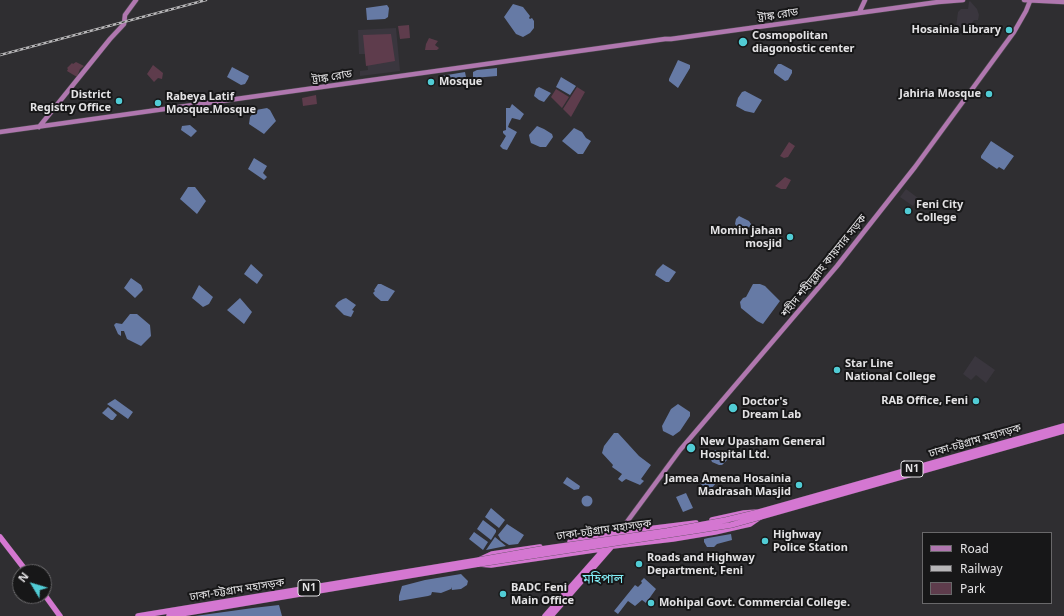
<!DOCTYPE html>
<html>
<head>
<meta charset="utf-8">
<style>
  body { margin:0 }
  #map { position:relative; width:1064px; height:616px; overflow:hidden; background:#2f2e31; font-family:"Noto Sans",sans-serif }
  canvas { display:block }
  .legend { position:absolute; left:922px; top:532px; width:130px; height:72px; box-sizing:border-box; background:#171718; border:1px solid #69686a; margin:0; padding:5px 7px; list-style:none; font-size:12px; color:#e3e2e4 }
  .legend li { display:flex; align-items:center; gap:8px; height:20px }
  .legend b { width:20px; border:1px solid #69686a }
  .north { position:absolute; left:12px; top:564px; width:40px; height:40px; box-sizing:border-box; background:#171718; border:1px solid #69686a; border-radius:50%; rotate:308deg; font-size:11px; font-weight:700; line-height:16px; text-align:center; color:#e3e2e4 }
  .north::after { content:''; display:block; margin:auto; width:14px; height:18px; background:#51ccd5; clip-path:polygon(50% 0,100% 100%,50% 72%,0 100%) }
</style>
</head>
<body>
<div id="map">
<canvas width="1064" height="616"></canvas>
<ul class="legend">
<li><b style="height:5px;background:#b077af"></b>Road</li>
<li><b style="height:5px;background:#b7b6b8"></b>Railway</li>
<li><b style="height:11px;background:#5e3c4c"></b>Park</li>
</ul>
<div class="north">N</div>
</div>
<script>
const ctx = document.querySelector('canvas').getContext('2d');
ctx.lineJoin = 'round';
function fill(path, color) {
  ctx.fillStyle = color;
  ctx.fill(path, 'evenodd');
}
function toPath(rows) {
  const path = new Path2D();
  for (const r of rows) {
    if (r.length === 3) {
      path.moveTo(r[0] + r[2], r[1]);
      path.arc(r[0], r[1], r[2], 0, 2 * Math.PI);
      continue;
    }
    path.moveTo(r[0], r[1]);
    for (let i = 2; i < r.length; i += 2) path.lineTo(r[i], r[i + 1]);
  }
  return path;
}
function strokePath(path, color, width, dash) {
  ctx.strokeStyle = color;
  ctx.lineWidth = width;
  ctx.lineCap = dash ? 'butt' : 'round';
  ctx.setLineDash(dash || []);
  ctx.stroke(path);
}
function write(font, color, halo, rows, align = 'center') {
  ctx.font = font + ' "Noto Sans","Noto Sans Bengali",sans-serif';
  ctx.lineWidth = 4;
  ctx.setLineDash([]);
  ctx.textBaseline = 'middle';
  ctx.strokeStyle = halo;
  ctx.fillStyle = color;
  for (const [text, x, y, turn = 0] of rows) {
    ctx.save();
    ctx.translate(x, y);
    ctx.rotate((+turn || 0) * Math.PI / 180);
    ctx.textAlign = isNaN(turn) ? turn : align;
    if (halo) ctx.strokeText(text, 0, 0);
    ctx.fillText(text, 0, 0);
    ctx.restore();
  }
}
fill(toPath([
  [970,1,977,9,979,15,978,20,974,20,967,30,956,27,958,12,961,9,968,9,969,2],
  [396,28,400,71,360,76,360,71,368,70,366,54,359,54,358,30],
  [906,189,918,198,913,206,900,197],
  [975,356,995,370,986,383,976,375,971,380,963,374]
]), '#3a363e');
fill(toPath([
  [409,25,410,38,400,39,398,26],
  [391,34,395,61,366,66,363,35],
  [429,38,438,41,435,45,439,48,437,50,425,50,426,44],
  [76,62,84,66,80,69,77,77,67,71,68,69,67,68,72,63,73,64],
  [153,65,163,73,162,79,158,78,154,82,147,74],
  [577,87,585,92,571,117,563,109],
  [556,89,569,97,562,108,551,97],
  [316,95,317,104,303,106,302,98],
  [789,142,795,146,788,157,784,158,780,156],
  [785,177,791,180,786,189,781,189,775,186]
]), '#5e3c4c');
fill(toPath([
  [513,4,523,7,530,16,529,18,530,19,532,18,534,21,534,28,530,33,523,37,516,34,504,17],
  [387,5,389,8,388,17,385,19,367,20,366,8],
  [678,60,690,65,690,68,678,88,669,81,669,79],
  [778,64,781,64,792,70,792,73,788,80,785,81,774,73,774,70],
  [232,67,249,76,248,79,245,84,241,85,227,77],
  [497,68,497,76,473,78,473,72,477,70],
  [465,72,466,77,441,81,441,76],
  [561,77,576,86,570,95,556,87],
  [539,87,551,93,544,102,539,100,534,96,536,89],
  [745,91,762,100,754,113,745,111,736,106,738,98,742,92],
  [512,104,524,114,520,120,512,118,509,124,508,127,517,132,507,150,503,149,500,146,506,136,503,133,503,131,506,130,506,108,510,108],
  [267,108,270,110,276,121,264,134,249,124,250,117,256,110],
  [190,125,197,131,191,137,181,130,182,126],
  [537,126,544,129,552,134,553,137,546,147,540,147,531,143,530,140,529,135],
  [574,128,582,132,586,138,591,141,583,154,578,154,562,141],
  [991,141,1014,156,1004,170,999,167,997,169,991,165,981,158,981,156],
  [254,158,267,166,263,173,267,177,264,180,248,169],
  [188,187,195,187,206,201,197,214,180,199],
  [739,216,749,221,751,224,747,231,739,229,735,224,736,219],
  [251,264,263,275,257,284,244,274],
  [663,264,676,272,669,282,666,282,655,275,657,270],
  [131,278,141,285,143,290,135,298,124,288],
  [378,284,381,284,395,291,388,301,381,301,375,296,373,293,375,291,374,290],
  [753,284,760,284,765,286,780,301,763,324,757,321,741,308,740,302,743,298,746,297],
  [199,285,213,297,209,304,203,307,192,298],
  [240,298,252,312,244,324,227,310],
  [346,298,356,305,352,310,354,311,351,317,344,315,335,306,338,302,343,299],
  [130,314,137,314,150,325,151,336,141,346,127,339,124,331,121,331,121,336,118,334,114,325,116,323,122,324],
  [115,399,133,412,128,419,107,404],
  [678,404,690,412,690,416,680,431,673,436,663,431,662,426,671,409],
  [108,407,117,415,113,420,111,420,102,413],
  [614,433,618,433,639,456,651,465,641,479,644,481,640,485,626,479,622,482,618,479,622,474,612,467,613,465,602,453,604,446],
  [715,450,728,457,727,460,722,465,719,465,712,462,710,457],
  [706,474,716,480,717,482,711,489,705,488,699,482,702,476],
  [567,477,580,486,579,489,574,490,563,483],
  [686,493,693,508,683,512,676,497],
  [587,501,5.5],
  [491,508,505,520,499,528,485,517],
  [483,520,496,530,496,532,491,540,477,529],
  [507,524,524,535,518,544,509,545,501,540,498,535],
  [474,532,488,542,483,550,469,539],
  [731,534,732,540,717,544,714,547,707,547,704,542,704,539,708,538],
  [495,537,506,546,486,550],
  [461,574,468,581,467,585,461,589,452,590,451,587,451,589,441,593,432,592,431,595,428,596,399,601,399,596,402,586,425,580],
  [644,578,656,589,646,603,642,600,635,606,628,601,618,614,614,611,635,585,638,587,642,583,641,581],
  [279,605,282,616,195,616,253,608]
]), '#667aa5');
const major = toPath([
  [1024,0,1064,2],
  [859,13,865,0],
  [39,127,110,39,124,24,125,15,136,0],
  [0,132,665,39,671,39,938,2,963,0],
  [618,534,680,450,837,266,915,167,1014,32,1026,11,1030,1]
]);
const highway = toPath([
  [712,520,744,513,759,512,1064,426],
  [0,537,27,572],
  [570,542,623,532,696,523],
  [44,594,60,616],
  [138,616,479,560,492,554,540,547],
  [169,616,479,564,491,565,601,549,613,546,673,539,715,532,741,526,750,524,760,517,1064,431],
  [545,616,606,547],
  [551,616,613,545]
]);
strokePath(major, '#4c4b4e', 5.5);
strokePath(highway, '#4c4b4e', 6);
strokePath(major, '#b077af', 4.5);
strokePath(highway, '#d477d1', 5.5);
const rail = toPath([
  [0,55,206,0]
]);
strokePath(rail, '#b7b6b8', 2.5);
strokePath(rail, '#171718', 1, [3]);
const highwayBridge = toPath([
  [479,560,541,549,667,531,726,520,759,512],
  [479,564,700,530,731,525,760,517]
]);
strokePath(highwayBridge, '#4c4b4e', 6, []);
strokePath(highwayBridge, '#d477d1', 5.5);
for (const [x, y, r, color] of [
  [1009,30,4,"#51ccd5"],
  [743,42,5,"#51ccd5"],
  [431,82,4,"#51ccd5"],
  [989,94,4,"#51ccd5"],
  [119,101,4,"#51ccd5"],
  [158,103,4,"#51ccd5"],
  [908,211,4,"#51ccd5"],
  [790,237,4,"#51ccd5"],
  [837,370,4,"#51ccd5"],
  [976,401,4,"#51ccd5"],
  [733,408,5,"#51ccd5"],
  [691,448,5,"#51ccd5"],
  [799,485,4,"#51ccd5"],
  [765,541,4,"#51ccd5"],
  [639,564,4,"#51ccd5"],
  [503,594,4,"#51ccd5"],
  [651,603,4,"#51ccd5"]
]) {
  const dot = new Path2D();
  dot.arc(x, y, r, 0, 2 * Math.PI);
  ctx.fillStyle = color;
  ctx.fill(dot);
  strokePath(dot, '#171718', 1.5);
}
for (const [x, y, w] of [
  [912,469,22],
  [309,588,22]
]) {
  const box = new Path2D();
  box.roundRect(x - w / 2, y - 8, w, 16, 3);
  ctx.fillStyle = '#171718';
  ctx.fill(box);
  strokePath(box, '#e3e2e4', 1);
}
write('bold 10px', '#e3e2e4', null, [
  ["N1",912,469],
  ["N1",309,588]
]);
write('11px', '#e3e2e4', '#171718', [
  ["ট্রাঙ্ক রোড",778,15,-8],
  ["ট্রাঙ্ক রোড",332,77,-9],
  ["শহীদ শহীদুল্লাহ কায়সার সড়ক",824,266,-51],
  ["ঢাকা-চট্টগ্রাম মহাসড়ক",975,441,-16],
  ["ঢাকা-চট্টগ্রাম মহাসড়ক",604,530,-8],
  ["ঢাকা-চট্টগ্রাম মহাসড়ক",237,590,-9]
]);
write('bold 11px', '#e3e2e4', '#171718', [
  ["Hosainia Library",1001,30,"right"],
  ["Cosmopolitan",752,36],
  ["diagonostic center",752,49],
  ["Mosque",439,82],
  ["Jahiria Mosque",981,94,"right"],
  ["District",111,95,"right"],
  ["Registry Office",111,108,"right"],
  ["Rabeya Latif",166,97],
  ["Mosque.Mosque",166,110],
  ["Feni City",916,205],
  ["College",916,218],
  ["Momin jahan",782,231,"right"],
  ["mosjid",782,244,"right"],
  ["Star Line",845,364],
  ["National College",845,377],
  ["RAB Office, Feni",968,401,"right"],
  ["Doctor's",742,402],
  ["Dream Lab",742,415],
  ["New Upasham General",700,442],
  ["Hospital Ltd.",700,455],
  ["Jamea Amena Hosainia",791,479,"right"],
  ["Madrasah Masjid",791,492,"right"],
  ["Highway",773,535],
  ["Police Station",773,548],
  ["Roads and Highway",647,558],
  ["Department, Feni",647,571],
  ["BADC Feni",511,588],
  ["Main Office",511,601],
  ["Mohipal Govt. Commercial College.",659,603]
], 'left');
write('13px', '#83eff7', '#171718', [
  ["মহিপাল",603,579]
]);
</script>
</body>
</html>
